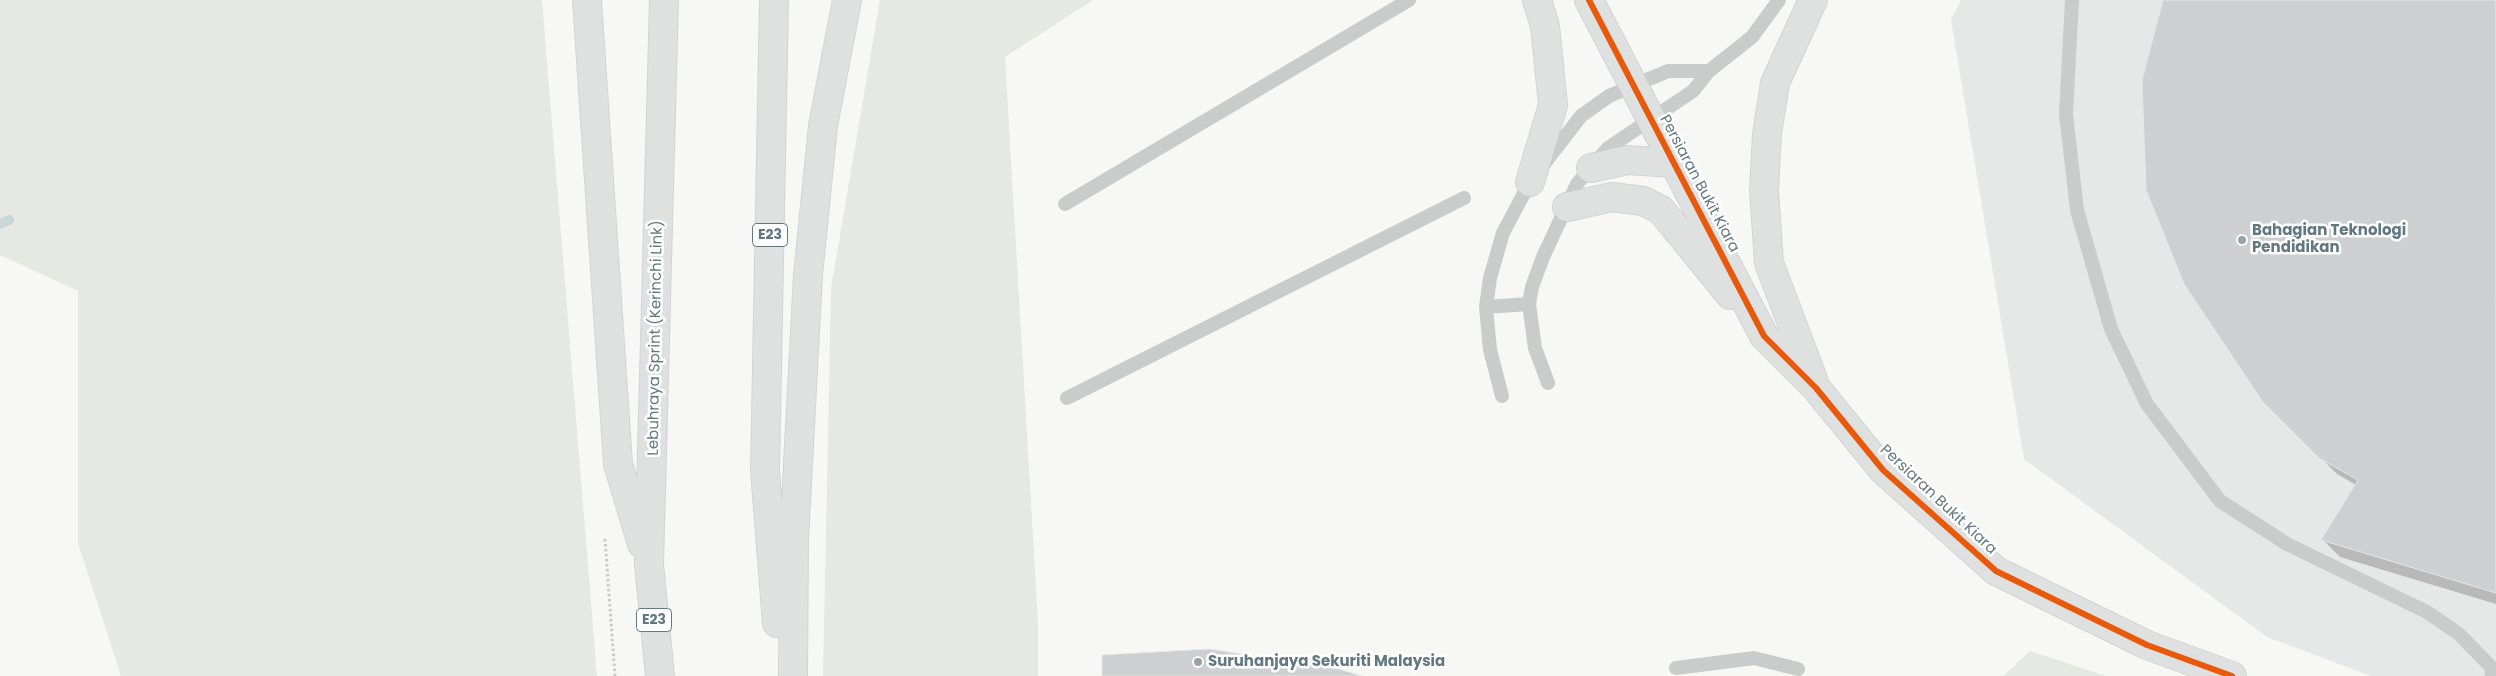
<!DOCTYPE html>
<html>
<head>
<meta charset="utf-8">
<style>
  body { margin:0 }
  canvas { display:block; background:#f7f7f6 }
</style>
</head>
<body>
<canvas width="2496" height="676"></canvas>
<script>
const ctx = document.querySelector('canvas').getContext('2d');
ctx.lineJoin = 'round';
function fill(path, color) {
  ctx.fillStyle = color;
  ctx.fill(path, 'evenodd');
}
function toPath(rows) {
  const path = new Path2D();
  for (const r of rows) {
    path.moveTo(r[0], r[1]);
    for (let i = 2; i < r.length; i += 2) path.lineTo(r[i], r[i + 1]);
  }
  return path;
}
function strokePath(path, color, width, dash) {
  ctx.strokeStyle = color;
  ctx.lineWidth = width;
  ctx.lineCap = dash ? 'butt' : 'round';
  ctx.setLineDash(dash || []);
  ctx.stroke(path);
}
function write(font, color, halo, rows, align = 'center') {
  ctx.font = font + ' Poppins,sans-serif';
  ctx.lineWidth = 5;
  ctx.setLineDash([]);
  ctx.textBaseline = 'middle';
  ctx.strokeStyle = halo;
  ctx.fillStyle = color;
  for (const [text, x, y, turn = 0] of rows) {
    ctx.save();
    ctx.translate(x, y);
    ctx.rotate((+turn || 0) * Math.PI / 180);
    ctx.textAlign = isNaN(turn) ? turn : align;
    if (halo) ctx.strokeText(text, 0, 0);
    ctx.fillText(text, 0, 0);
    ctx.restore();
  }
}
fill(toPath([
  [1961,0,2496,0,2496,676,2371,676,2267,637,2024,459,1951,20]
]), '#e6e8e7');
fill(toPath([
  [0,0,542,0,597,676,121,676,78,543,78,291,0,255],
  [880,0,1093,0,1005,57,1038,622,1038,676,823,676,831,288],
  [2030,651,2106,676,2003,676]
]), '#e6e9e3');
fill(toPath([
  [2164,0,2496,0,2496,604,2340,557,2323,540,2356,485,2337,474,2264,401]
]), '#0003');
strokePath(toPath([
  [0,224,9,220]
]), '#cad5d6', 10);
const building = toPath([
  [2163,0,2496,0,2496,593,2321,540,2358,480,2319,458,2263,402,2184,284,2146,190,2142,80,2163,0],
  [1209,649,1335,668,1362,676,1102,676,1102,655,1209,649]
]);
fill(building, '#cdcfd0');
strokePath(building, '#e6e6e6', 1);
const secondary = toPath([
  [1589,0,1764,336,1816,388,1883,470,1996,571,2147,645,2232,676],
  [1591,168,1627,160,1673,163],
  [1530,182,1553,105,1545,26,1537,0],
  [1567,207,1612,197,1643,201,1661,210,1730,295],
  [1813,379,1769,263,1764,190,1767,134,1775,83,1813,0]
]);
const highway = toPath([
  [587,0,618,464,642,544],
  [774,0,765,470,777,623],
  [660,676,649,564,664,0],
  [793,676,794,540,808,275,823,126,847,0]
]);
strokePath(secondary, '#d3d4d4', 30);
strokePath(highway, '#d3d4d4', 30);
strokePath(toPath([
  [605,539,615,676]
]), '#c8c9ca', 3, [2.5, 2.5]);
strokePath(toPath([
  [2072,0,2066,114,2077,210,2111,329,2147,404,2220,501,2287,544,2427,612,2459,634,2491,667,2492,676],
  [1065,204,1409,0],
  [1486,307,1529,304],
  [1548,383,1535,348,1529,304,1532,287,1543,257,1577,184,1608,148,1693,91,1709,71,1752,37,1779,0],
  [1502,396,1490,350,1486,307,1490,278,1503,233,1530,182,1581,116,1609,96,1668,71,1709,71],
  [1067,398,1464,198],
  [1676,668,1754,658,1798,669]
]), '#cacccc', 14);
strokePath(secondary, '#dfe0e0', 28);
strokePath(highway, '#dfe0e0', 28);
strokePath(toPath([
  [1589,0,1764,336,1816,388,1883,470,1996,571,2147,645,2232,676]
]), '#e8590c', 6);
for (const [x, y, r, color] of [
  [2242,240,5,"#96a4aa"],
  [1198,662,5,"#96a4aa"]
]) {
  const dot = new Path2D();
  dot.arc(x, y, r, 0, 2 * Math.PI);
  ctx.fillStyle = color;
  ctx.fill(dot);
  strokePath(dot, '#fff', 2);
}
for (const [x, y, w] of [
  [770,235,35],
  [654,620,35]
]) {
  const box = new Path2D();
  box.roundRect(x - w / 2, y - 11.5, w, 23, 4);
  ctx.fillStyle = '#fff';
  ctx.fill(box);
  strokePath(box, '#627881', 1);
}
write('bold 14px', '#627881', null, [
  ["E23",770,235],
  ["E23",654,620]
]);
write('15px', '#627881', '#fff', [
  ["Persiaran Bukit Kiara",1699,184,62],
  ["Lebuhraya Sprint (Kerinchi Link)",656,338,-89],
  ["Persiaran Bukit Kiara",1938,500,43]
]);
write('bold 15px', '#627881', '#fff', [
  ["Bahagian Teknologi",2252,231],
  ["Pendidikan",2252,248],
  ["Suruhanjaya Sekuriti Malaysia",1208,662]
], 'left');
</script>
</body>
</html>
